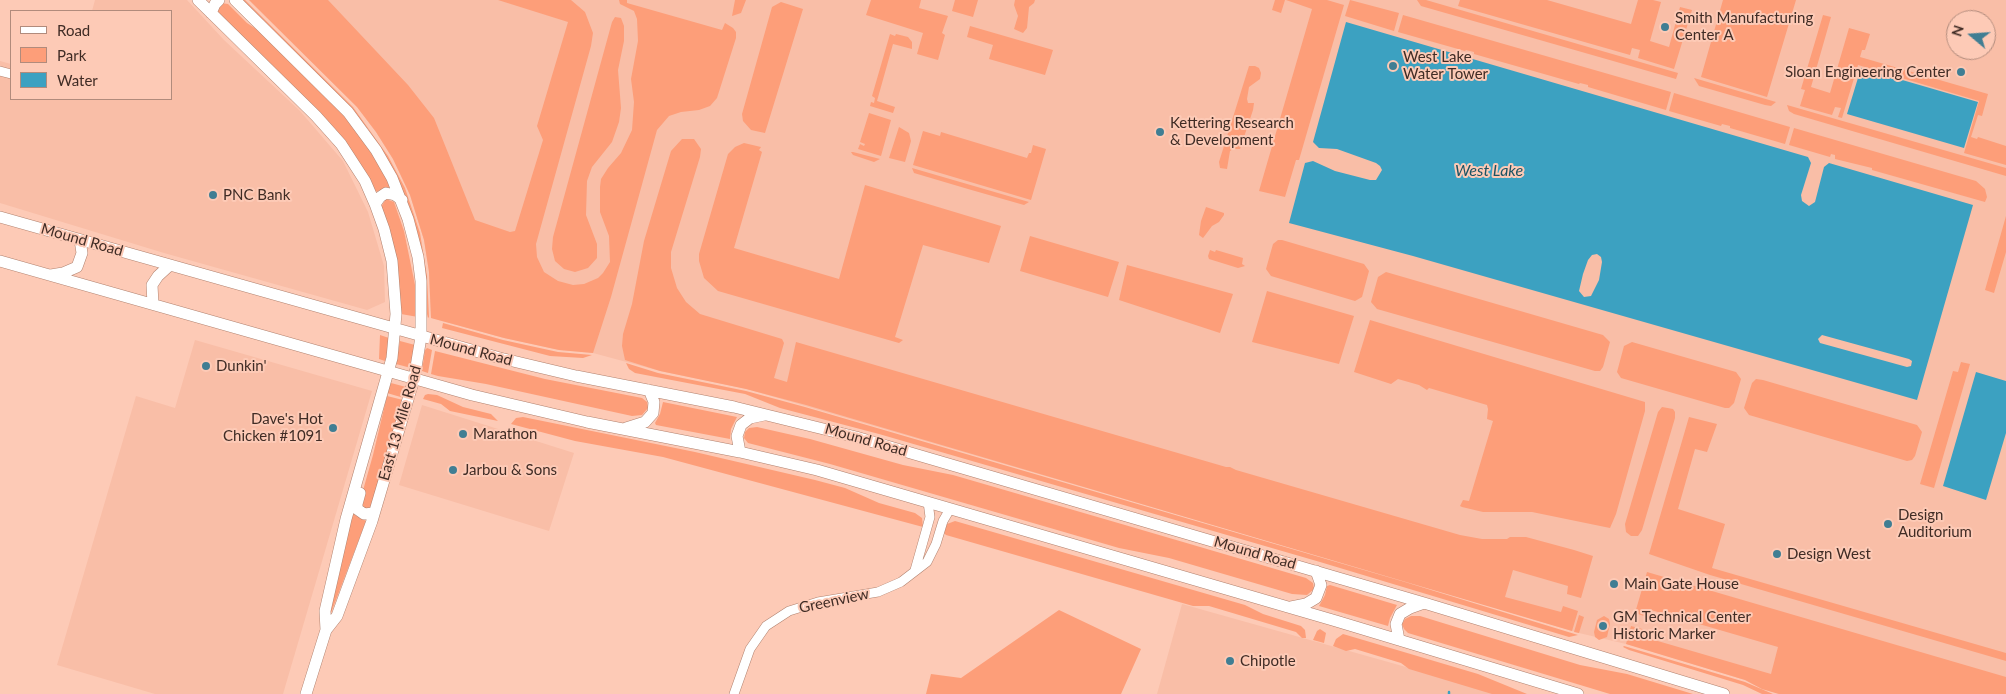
<!DOCTYPE html>
<html>
<head>
<meta charset="utf-8">
<style>
  body { margin:0 }
  #map { position:relative; width:2006px; height:694px; overflow:hidden; background:#fdcab6; font-family:Lato,sans-serif }
  canvas { display:block }
  .legend { position:absolute; left:10px; top:10px; width:162px; height:90px; box-sizing:border-box; background:#fdcab6; border:1px solid #b18b7c; margin:0; padding:6px 9px; list-style:none; font-size:15px; color:#402c25 }
  .legend li { display:flex; align-items:center; gap:10px; height:25px }
  .legend b { width:25px; border:1px solid #b18b7c }
  .north { position:absolute; left:1946px; top:10px; width:50px; height:50px; box-sizing:border-box; background:#fdcab6; border:1px solid #b18b7c; border-radius:50%; rotate:288deg; font-size:14px; font-weight:700; line-height:20px; text-align:center; color:#402c25 }
  .north::after { content:''; display:block; margin:auto; width:18px; height:22px; background:#407e93; clip-path:polygon(50% 0,100% 100%,50% 72%,0 100%) }
</style>
</head>
<body>
<div id="map">
<canvas width="2006" height="694"></canvas>
<ul class="legend">
<li><b style="height:6px;background:#fff"></b>Road</li>
<li><b style="height:14px;background:#fd9e79"></b>Park</li>
<li><b style="height:14px;background:#3ca1c1"></b>Water</li>
</ul>
<div class="north">N</div>
</div>
<script>
const ctx = document.querySelector('canvas').getContext('2d');
ctx.lineJoin = 'round';
function fill(path, color) {
  ctx.fillStyle = color;
  ctx.fill(path, 'evenodd');
}
function toPath(rows) {
  const path = new Path2D();
  for (const r of rows) {
    path.moveTo(r[0], r[1]);
    for (let i = 2; i < r.length; i += 2) path.lineTo(r[i], r[i + 1]);
  }
  return path;
}
function strokePath(path, color, width, dash) {
  ctx.strokeStyle = color;
  ctx.lineWidth = width;
  ctx.lineCap = dash ? 'butt' : 'round';
  ctx.setLineDash(dash || []);
  ctx.stroke(path);
}
function write(font, color, halo, rows, align = 'center') {
  ctx.font = font + ' Lato,sans-serif';
  ctx.lineWidth = 4;
  ctx.setLineDash([]);
  ctx.textBaseline = 'middle';
  ctx.strokeStyle = halo;
  ctx.fillStyle = color;
  for (const [text, x, y, turn = 0] of rows) {
    ctx.save();
    ctx.translate(x, y);
    ctx.rotate((+turn || 0) * Math.PI / 180);
    ctx.textAlign = isNaN(turn) ? turn : align;
    if (halo) ctx.strokeText(text, 0, 0);
    ctx.fillText(text, 0, 0);
    ctx.restore();
  }
}
fill(toPath([
  [95,0,187,0,224,40,300,111,343,161,368,212,384,266,385,302,367,310,164,253,0,203,0,61,11,64,11,99,171,99,171,11,92,11],
  [249,0,2006,0,2006,694,1779,694,1762,689,1745,680,1626,644,1579,633,1405,581,747,389,660,371,593,353,559,350,504,338,431,318,429,272,424,240,410,195,393,159,376,132,357,107],
  [1956,20,1986,20,1986,50,1956,50],
  [195,340,372,391,283,694,155,694,57,665,136,396,175,408],
  [422,405,574,453,549,531,399,485],
  [1182,604,1502,694,1157,694]
]), '#f9bea7');
fill(toPath([
  [242,0,245,0,353,107,388,156,405,188,420,233,427,276,429,317,428,318,427,314,427,289,409,206,398,180,385,155,368,129,343,100],
  [249,0,328,0,408,85,434,118,475,220,510,232,515,231,543,140,537,126,568,22,498,0,571,0,585,12,593,33,591,46,536,244,537,257,544,272,558,281,573,285,584,284,598,278,603,273,610,262,609,236,600,212,600,187,601,179,608,168,621,153,632,130,634,102,631,79,638,41,637,19,634,11,620,4,619,0,627,0,627,3,722,30,725,23,733,28,736,32,736,38,717,98,710,106,699,110,681,112,669,116,657,130,611,297,593,353,559,350,504,338,431,318,429,272,424,240,410,195,393,159,376,132,357,107],
  [735,0,746,0,741,13,732,16],
  [871,0,921,0,919,8,948,16,942,33,945,35,938,60,917,54,923,33,866,15],
  [955,0,978,0,973,17,952,11],
  [1015,0,1035,0,1034,3,1029,7,1027,28,1023,33,1014,29,1018,16,1014,5],
  [1275,0,1285,0,1281,13,1272,10],
  [1286,0,1327,0,1344,5,1299,160,1296,160,1285,197,1259,191,1312,9],
  [1350,0,1399,13,1394,31,1345,16],
  [1417,0,1426,0,1678,73,1676,79,1421,6],
  [1460,0,1547,0,1631,24,1638,0,1653,0,1661,2,1650,41,1669,47,1680,7,1692,10,1674,69,1638,58,1640,50,1632,48,1630,55,1458,6],
  [1723,0,1796,0,1767,97,1701,77],
  [781,2,803,9,765,133,751,130,743,121,742,114,772,7],
  [221,3,228,4,247,23,264,34,333,102,378,160,390,187,375,192,369,180,217,12],
  [1403,15,1671,92,1666,110,1588,87,1588,85,1580,83,1579,84,1474,54,1474,52,1466,50,1465,51,1398,32],
  [1823,15,1831,17,1811,87,1830,93,1849,28,1870,34,1865,50,1862,50,1860,57,1988,94,1982,116,1978,115,1971,137,1977,139,1978,137,2006,146,2006,165,1964,153,1979,101,1858,65,1842,118,1838,117,1841,108,1835,107,1832,115,1800,106,1805,90,1801,89],
  [615,17,621,18,624,26,624,41,618,70,621,108,619,122,612,142,592,167,587,181,586,215,597,244,597,258,588,268,575,272,564,269,555,261,552,249,553,237,612,22],
  [970,26,1053,50,1045,75,989,59,993,45,967,37],
  [890,34,895,36,896,34,908,37,912,42,912,49,893,44,877,101,895,107,893,113,870,106,871,102,874,103,875,98,872,96],
  [1249,66,1255,66,1259,68,1261,73,1260,79,1249,87,1247,99,1248,103,1254,103,1253,110,1240,149,1233,149,1230,151,1227,169,1220,168,1219,162],
  [1694,78,1776,102,1771,106,1765,105,1699,86],
  [1674,93,1790,127,1785,144,1730,128,1730,126,1722,124,1721,126,1669,111],
  [1787,105,2006,168,2006,176,1794,114,1789,111],
  [869,113,891,120,881,156,858,149,860,144,864,146,865,144,860,142],
  [899,127,909,133,911,141,905,162,889,158],
  [1794,128,1976,181,1985,189,1987,197,1985,202,1872,170,1872,168,1835,159,1835,155,1831,154,1830,157,1789,145],
  [923,131,940,136,941,132,1027,158,1029,153,1031,153,1033,145,1046,149,1031,200,913,165],
  [682,139,694,139,701,149,700,157,671,252,671,268,677,288,686,302,700,314,782,339,784,343,774,378,787,382,796,342,1226,467,1230,467,1236,470,1460,535,1482,539,1507,539,1510,537,1526,537,1574,550,1593,556,1581,598,1567,594,1568,586,1513,570,1505,597,1561,612,1563,606,1578,611,1572,631,806,405,746,389,660,371,625,360,622,346,623,334,632,304,644,241,671,151],
  [744,143,761,147,759,150,762,152,734,248,839,279,865,185,1001,226,989,263,923,245,895,337,903,340,899,343,718,291,704,278,699,261,699,254,728,154,735,147],
  [851,152,853,152,880,159,874,162,853,155],
  [912,168,1029,202,1024,205,968,189,914,173],
  [386,199,394,202,404,231,415,285,418,317,401,314,396,260,381,207],
  [1206,207,1224,213,1224,215,1219,222,1212,226,1203,238,1199,235,1201,221],
  [2006,216,2006,252,1994,293,1985,290],
  [1030,236,1119,262,1108,297,1020,271],
  [1278,240,1282,240,1364,264,1369,271,1362,297,1355,301,1271,276,1266,269,1273,244],
  [1210,250,1215,252,1216,250,1243,258,1242,264,1245,266,1238,268,1209,259,1208,256],
  [1127,265,1233,294,1220,333,1119,300],
  [1386,272,1603,335,1610,342,1603,367,1600,371,1595,371,1377,309,1371,302,1378,277],
  [1267,291,1354,316,1339,364,1252,342],
  [1370,320,1645,402,1645,411,1616,514,1610,528,1532,512,1483,512,1462,507,1460,506,1463,500,1469,501,1493,421,1487,419,1488,409,1487,405,1429,388,1427,390,1419,385,1398,379,1391,384,1354,372],
  [443,323,503,340,558,352,592,355,583,358,550,356,442,328],
  [380,335,389,338,388,351,385,361,379,359],
  [400,341,415,345,411,368,396,364],
  [1632,342,1736,372,1741,379,1734,403,1729,408,1725,408,1621,378,1617,372,1624,346],
  [427,348,432,350,428,373,422,371,425,350],
  [435,351,545,379,642,398,647,402,648,408,642,415,632,416,486,384,438,376,431,374],
  [1961,362,1970,364,1934,488,1920,484,1953,371,1958,372],
  [626,363,658,373,746,391,805,407,1405,582,1578,635,1569,637,1320,562,879,434,780,408,745,394,635,373,629,369],
  [1756,379,1763,380,1917,425,1922,432,1915,456,1912,460,1907,461,1749,415,1744,408,1752,383],
  [391,383,406,387,404,398,387,393],
  [428,394,437,395,463,407,491,414,498,421,450,411,441,404,423,399,425,395],
  [387,396,403,400,371,506,367,509,362,508,360,501,373,455],
  [663,402,737,417,731,429,730,439,656,425,655,423,660,414],
  [1662,407,1673,409,1675,412,1675,418,1642,530,1638,536,1631,536,1626,532,1625,524,1658,412],
  [523,417,695,452,815,480,845,488,879,503,915,513,922,518,923,527,663,457,575,441,511,424,516,418],
  [1689,417,1717,424,1707,452,1695,449,1678,509,1725,524,1712,568,2006,653,2006,661,1710,575,1649,554],
  [757,427,810,439,903,465,953,475,1125,525,1306,578,1313,583,1314,589,1307,595,1292,594,1169,558,1119,548,830,464,748,443,744,438,745,432,749,428],
  [353,514,366,521,331,613,330,613,351,515],
  [955,521,1245,605,1263,614,1301,626,1305,630,1306,638,1302,638,1296,632,1209,606,1193,606,946,535,944,533,947,524],
  [1647,572,2006,677,2006,694,1779,694,1762,689,1745,680,1626,644,1631,626,1646,630,1644,637,1771,674,1778,647,1651,610,1647,617,1635,613],
  [1330,585,1397,605,1390,618,1388,626,1319,606,1325,595,1327,586],
  [1059,610,1141,649,1121,694,926,694,931,674,961,678],
  [1579,615,1584,617,1579,633,1574,632],
  [1411,616,1420,616,1580,665,1627,674,1693,694,1610,694,1408,633,1404,629,1402,624,1405,619],
  [1604,616,1609,619,1610,624,1607,637,1599,640,1595,637,1594,632,1597,620],
  [1320,629,1326,633,1324,643,1313,640,1317,631],
  [1343,634,1478,674,1527,694,1492,694,1409,669,1401,663,1355,649,1346,651,1333,646,1336,639],
  [1624,646,1745,682,1773,694,1762,694,1743,685,1629,650,1623,647]
]), '#fd9e79');
fill(toPath([
  [1346,22,1808,157,1811,163,1801,195,1802,201,1809,206,1815,202,1824,167,1829,163,1973,205,1917,400,1413,256,1289,223,1305,163,1313,161,1335,171,1370,180,1376,180,1382,170,1380,166,1376,163,1337,149,1319,148,1313,142],
  [1597,254,1601,257,1602,262,1599,280,1591,296,1584,297,1579,291,1583,274,1588,260,1592,255],
  [1822,335,1909,359,1912,361,1911,366,1907,367,1820,343,1818,339],
  [1861,68,1978,102,1964,148,1847,114],
  [1976,372,2006,381,2006,433,1986,500,1943,486]
]), '#3ca1c1');
strokePath(toPath([
  [1449,692,1449,694]
]), '#3ca1c1', 2.5);
const street = toPath([
  [0,71,11,74],
  [915,570,930,517,928,502],
  [734,694,750,649,766,626,789,611,818,602,878,592,901,582,927,562,936,544,943,521,950,509]
]);
const secondary = toPath([
  [198,0,316,116,341,144,365,181,375,204,384,229,392,261,396,314,392,358,346,519,325,611,326,630],
  [235,0,348,112,376,150,392,178,408,219,418,257,421,281,421,337,414,379,372,521,337,616,326,630,306,694],
  [211,13,215,4,219,0],
  [375,204,380,197,386,193,395,195,402,200],
  [0,217,500,358,576,376,734,407,856,437,1424,603,1724,694],
  [0,261,472,395,587,422,740,452,817,470,1336,621,1578,694],
  [51,275,63,273,77,267,82,253,80,240],
  [153,304,152,285,158,276,170,265],
  [626,428,645,422,653,413,654,402,649,390],
  [740,452,737,436,741,425,750,418,764,415],
  [360,493,357,504,357,509,364,514,374,513],
  [1291,607,1306,604,1316,598,1321,585,1316,571],
  [1399,640,1396,624,1400,614,1410,608,1424,603]
]);
strokePath(street, '#b1826f', 10);
strokePath(secondary, '#b1826f', 12);
strokePath(street, '#fff', 9);
strokePath(secondary, '#fff', 11);
for (const [x, y, r, color] of [
  [1665,27,5,"#407e93"],
  [1393,66,5,"#407e93"],
  [1961,72,5,"#407e93"],
  [1160,132,5,"#407e93"],
  [213,195,5,"#407e93"],
  [206,366,5,"#407e93"],
  [333,428,5,"#407e93"],
  [463,434,5,"#407e93"],
  [453,470,5,"#407e93"],
  [1888,524,5,"#407e93"],
  [1777,554,5,"#407e93"],
  [1614,584,5,"#407e93"],
  [1603,626,5,"#407e93"],
  [1230,661,5,"#407e93"]
]) {
  const dot = new Path2D();
  dot.arc(x, y, r, 0, 2 * Math.PI);
  ctx.fillStyle = color;
  ctx.fill(dot);
  strokePath(dot, '#fdcab6', 2);
}
write('15px', '#402c25', '#fdcab6', [
  ["Smith Manufacturing",1675,18],
  ["Center A",1675,35],
  ["West Lake",1403,57],
  ["Water Tower",1403,74],
  ["Sloan Engineering Center",1951,72,"right"],
  ["Kettering Research",1170,123],
  ["& Development",1170,140],
  ["PNC Bank",223,195],
  ["Dunkin'",216,366],
  ["Dave's Hot",323,419,"right"],
  ["Chicken #1091",323,436,"right"],
  ["Marathon",473,434],
  ["Jarbou & Sons",463,470],
  ["Design",1898,515],
  ["Auditorium",1898,532],
  ["Design West",1787,554],
  ["Main Gate House",1624,584],
  ["GM Technical Center",1613,617],
  ["Historic Marker",1613,634],
  ["Chipotle",1240,661]
], 'left');
write('15px', '#402c25', '#fdcab6', [
  ["Mound Road",82,240,16],
  ["Mound Road",471,350,15],
  ["East 13 Mile Road",400,423,-74],
  ["Mound Road",866,440,16],
  ["Mound Road",1255,553,16],
  ["Greenview",834,601,-12]
]);
write('italic 16px', '#1c5364', '#fdcab6', [
  ["West Lake",1489,171]
]);
</script>
</body>
</html>
